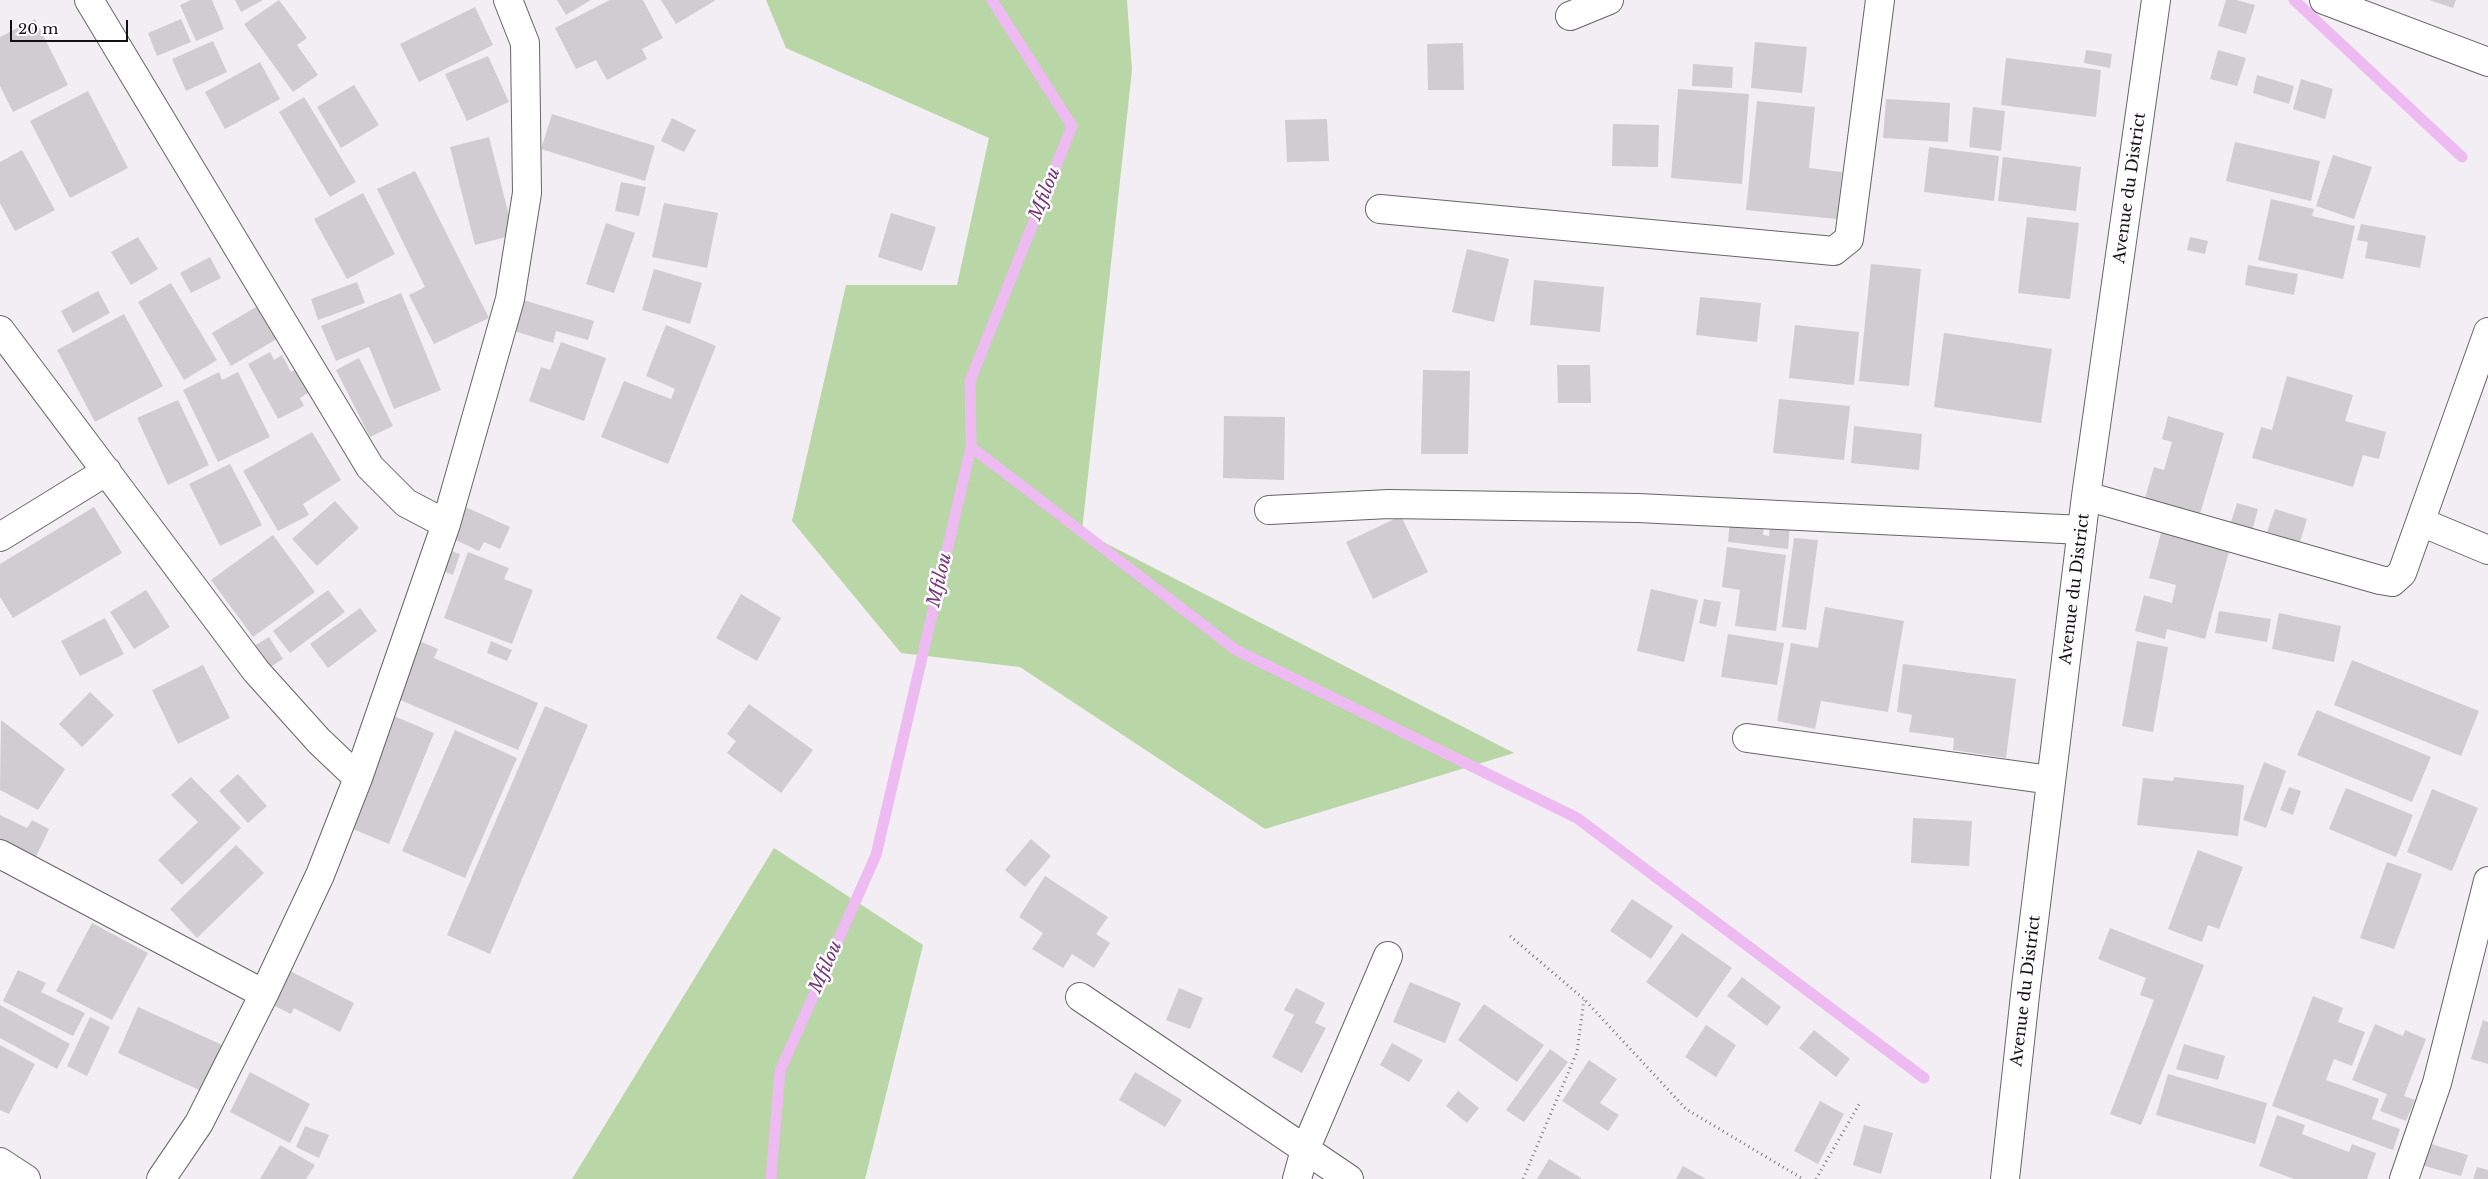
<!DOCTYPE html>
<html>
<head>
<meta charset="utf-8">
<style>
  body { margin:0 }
  #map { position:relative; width:2488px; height:1179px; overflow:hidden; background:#f3eef3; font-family:"Libre Baskerville",serif }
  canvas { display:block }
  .scale { position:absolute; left:10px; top:20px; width:118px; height:22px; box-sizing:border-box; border:2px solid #121112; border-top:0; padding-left:6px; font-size:15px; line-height:18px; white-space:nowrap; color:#121112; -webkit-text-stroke:4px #fffcff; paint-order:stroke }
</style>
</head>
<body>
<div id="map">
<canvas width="2488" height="1179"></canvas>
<div class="scale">20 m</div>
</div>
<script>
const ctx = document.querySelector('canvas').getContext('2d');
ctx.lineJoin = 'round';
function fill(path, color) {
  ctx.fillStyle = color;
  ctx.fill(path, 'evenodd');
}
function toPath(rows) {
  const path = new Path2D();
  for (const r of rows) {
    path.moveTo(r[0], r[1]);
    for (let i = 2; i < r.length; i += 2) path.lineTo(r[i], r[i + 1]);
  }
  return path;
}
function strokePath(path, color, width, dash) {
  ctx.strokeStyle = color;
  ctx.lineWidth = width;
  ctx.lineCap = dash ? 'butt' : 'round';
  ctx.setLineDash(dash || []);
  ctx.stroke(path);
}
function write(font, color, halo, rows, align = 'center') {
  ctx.font = font + ' "Libre Baskerville",serif';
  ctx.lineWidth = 5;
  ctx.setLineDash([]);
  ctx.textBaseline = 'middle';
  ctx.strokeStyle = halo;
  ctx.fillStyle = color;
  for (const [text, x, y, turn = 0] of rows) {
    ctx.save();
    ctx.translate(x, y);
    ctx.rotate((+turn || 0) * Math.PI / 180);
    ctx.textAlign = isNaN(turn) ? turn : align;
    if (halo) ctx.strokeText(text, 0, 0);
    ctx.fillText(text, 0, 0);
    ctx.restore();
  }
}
fill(toPath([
  [766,0,1127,0,1132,70,1082,531,1514,753,1265,829,1020,667,901,653,792,521,846,285,957,285,989,138,786,48],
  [774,848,923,945,865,1179,572,1179]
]), '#b8d6a6');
strokePath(toPath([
  [2294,0,2462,157],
  [971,447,1236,650,1577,818,1924,1078],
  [771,1179,780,1071,876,855,971,447,970,381,1072,126,992,0]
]), '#edbaf1', 11);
fill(toPath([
  [191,0,212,0,224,29,196,41,180,5],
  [235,0,263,0,241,12],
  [279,0,307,38,297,45,318,75,293,92,244,24],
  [557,0,591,0,566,15],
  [610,0,643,0,663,38,642,49,647,59,607,80,596,60,576,69,555,28],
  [661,0,716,0,676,24],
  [2226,0,2236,0,2255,5,2246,34,2218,26],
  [2429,0,2456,0,2453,8],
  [475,7,493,45,419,82,400,44],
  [35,19,68,85,13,112,0,86,0,37],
  [181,19,191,42,157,56,148,33],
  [213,41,227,72,186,91,172,59],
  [1755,42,1807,47,1802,93,1751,88],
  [1463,43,1464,90,1428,90,1427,44],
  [2086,50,2112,54,2110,68,2084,63],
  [2218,50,2246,58,2237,86,2210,79],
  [488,56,509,102,467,121,445,74],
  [2006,58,2101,70,2096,117,2001,105],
  [260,62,280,99,225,129,205,92],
  [1693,64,1733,67,1732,88,1692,86],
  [2257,75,2294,86,2289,104,2253,93],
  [2301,79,2333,89,2325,119,2293,109],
  [354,85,379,125,341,148,317,107],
  [1678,89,1749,94,1742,184,1671,178],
  [88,91,128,168,70,198,30,121],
  [304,97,356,182,330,197,279,112],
  [1886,99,1950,103,1948,142,1883,138],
  [1757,101,1815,107,1809,168,1842,172,1837,219,1746,210],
  [1973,107,2005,111,2001,151,1969,147],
  [552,114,655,146,645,181,541,149],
  [672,118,696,130,684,152,661,141],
  [1327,119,1329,161,1287,162,1285,120],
  [1613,124,1659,125,1658,167,1612,166],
  [489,137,514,235,475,245,450,147],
  [2235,142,2320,161,2311,201,2226,181],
  [1929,147,1999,156,1994,201,1924,192],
  [22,150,55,210,15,231,0,203,0,162],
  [2333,155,2372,167,2354,219,2316,206],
  [2003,157,2081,167,2076,211,1998,201],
  [415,171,489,318,434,344,409,295,425,287,377,189],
  [621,182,646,187,639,216,615,211],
  [363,193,395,254,347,279,314,219],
  [2271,199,2314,209,2312,216,2355,226,2343,279,2258,260],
  [664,203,718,213,707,268,652,257],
  [891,213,936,227,922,271,878,257],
  [2027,217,2079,223,2070,299,2018,293],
  [606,223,635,233,614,293,586,284],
  [2361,224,2426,236,2420,268,2365,258,2368,242,2357,240],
  [138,237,158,269,131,285,111,252],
  [2190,237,2208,241,2205,254,2187,250],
  [1467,249,1509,259,1494,322,1452,312],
  [210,257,221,278,191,293,180,273],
  [1871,264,1921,269,1909,386,1859,381],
  [2248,265,2298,274,2294,295,2245,285],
  [654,269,702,283,690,324,642,310],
  [1534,280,1604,287,1600,332,1530,325],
  [357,282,365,303,318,320,311,299],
  [171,283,217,360,184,380,138,302],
  [98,291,110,313,73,333,61,311],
  [401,293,441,390,394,409,369,347,336,361,321,326],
  [1700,297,1761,303,1757,342,1696,335],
  [523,300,594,321,588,340,556,331,553,343,514,331],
  [261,304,280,337,231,366,212,333],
  [124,314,163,386,95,422,57,350],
  [666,325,716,346,668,464,601,437,624,381,671,399,675,389,646,376],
  [1795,325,1859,332,1854,385,1789,378],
  [1944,333,2052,349,2041,423,1934,407],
  [561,342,606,358,584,421,529,401,541,367,550,370],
  [270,352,274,360,282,355,291,372,296,369,309,392,300,398,304,406,278,419,248,364],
  [359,358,393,426,370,437,336,370],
  [1557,365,1590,365,1591,403,1558,403],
  [1423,370,1470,371,1468,454,1421,454],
  [219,372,222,380,238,372,270,437,218,462,183,390],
  [2287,376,2353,395,2345,421,2386,432,2379,459,2363,455,2353,487,2252,458,2261,427,2272,430],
  [1779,399,1850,406,1844,460,1773,453],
  [178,400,209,465,168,485,137,418],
  [1224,416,1285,417,1284,480,1223,478],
  [2168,416,2224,433,2200,514,2145,498,2154,467,2164,470,2172,442,2162,439],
  [1854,426,1922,434,1919,470,1851,463],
  [312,432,341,480,303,504,309,515,278,531,243,471],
  [230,464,262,525,220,546,189,484],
  [335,501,359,528,317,566,292,539],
  [2237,503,2258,509,2252,531,2230,525],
  [461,505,510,527,500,549,484,542,479,551,447,536],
  [94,507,122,553,13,618,0,597,0,564],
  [2275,509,2307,519,2300,542,2267,532],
  [1401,516,1428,572,1373,599,1346,542],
  [1730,520,1764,523,1763,535,1769,536,1770,522,1790,524,1788,549,1728,542],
  [2162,529,2230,548,2205,639,2167,629,2165,639,2135,631,2144,595,2172,603,2176,585,2149,578],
  [273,535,315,592,253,637,211,580],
  [1794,538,1818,540,1806,630,1782,627],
  [1727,547,1786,555,1776,631,1735,626,1740,590,1722,587],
  [443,548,460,554,453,575,437,569],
  [468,552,509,568,504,579,533,590,512,644,444,618],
  [1651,589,1698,600,1684,662,1637,651],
  [146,590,170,627,134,649,110,612],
  [328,590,345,612,290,653,273,631],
  [741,594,781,618,757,661,716,638],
  [1704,599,1721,602,1716,627,1699,623],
  [1825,607,1904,621,1888,712,1821,701,1815,729,1777,721,1791,643,1818,648],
  [360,608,377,631,328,668,310,644],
  [2219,611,2271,619,2267,642,2215,633],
  [2279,613,2341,626,2334,662,2272,649],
  [105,618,124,654,80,676,61,641],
  [1728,634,1784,643,1777,685,1721,677],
  [269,637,283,659,269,668,254,646],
  [417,640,438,649,434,658,538,703,518,750,393,697],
  [491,641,512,650,507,661,487,653],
  [2137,641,2168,647,2153,732,2122,726],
  [2352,660,2479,711,2461,756,2334,705],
  [1903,664,2016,679,2006,758,1953,750,1954,738,1909,732,1912,715,1897,712],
  [203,665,230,718,178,744,152,690],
  [90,692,114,715,82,747,59,724],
  [749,704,813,750,781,793,727,753,736,741,727,734],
  [545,706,588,725,490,954,447,935],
  [2317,710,2431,757,2412,802,2297,755],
  [394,716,434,733,389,844,348,827],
  [1,720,65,769,38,810,0,790],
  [455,730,517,758,465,878,402,851],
  [2264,762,2286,771,2266,828,2243,820],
  [238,774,267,806,248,823,219,791],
  [191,777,241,828,182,885,158,860,198,822,171,795],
  [2174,777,2244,785,2238,836,2137,825,2143,778,2173,781],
  [2289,787,2301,791,2293,815,2280,810],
  [2346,788,2413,815,2396,857,2329,829],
  [2432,789,2478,808,2452,871,2407,852],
  [0,815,27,828,32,820,49,829,34,861,0,845],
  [1913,818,1972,821,1969,866,1911,863],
  [1031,839,1051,856,1025,887,1005,870],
  [236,845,264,873,197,938,170,909],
  [2198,850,2243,867,2219,929,2208,925,2202,942,2168,929],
  [2387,862,2422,874,2394,949,2360,938],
  [1045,876,1108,917,1096,934,1110,943,1094,968,1072,954,1063,968,1032,949,1043,933,1019,917],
  [1632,899,1673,926,1651,959,1610,931],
  [92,923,148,953,112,1020,56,991],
  [2110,928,2204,965,2141,1125,2110,1114,2154,1000,2140,995,2146,978,2098,959],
  [1682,933,1732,968,1697,1018,1646,982],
  [18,970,46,983,41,992,85,1013,73,1036,3,1001],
  [290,971,354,1003,340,1032,294,1008,291,1014,273,1005],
  [1742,977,1781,1007,1767,1026,1727,996],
  [1410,982,1461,1003,1445,1043,1393,1022],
  [1179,988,1203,998,1190,1029,1166,1020],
  [1296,988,1325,1003,1315,1023,1326,1028,1302,1073,1272,1057,1294,1015,1284,1010],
  [2313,996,2343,1008,2338,1022,2365,1032,2352,1066,2334,1059,2326,1080,2379,1099,2372,1119,2400,1129,2393,1150,2272,1106],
  [1484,1004,1544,1045,1517,1082,1458,1040],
  [0,1005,70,1044,57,1069,0,1038],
  [138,1007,229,1048,208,1094,118,1053],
  [90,1017,110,1027,87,1076,67,1066],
  [2483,1020,2488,1022,2488,1064,2471,1059],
  [2375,1024,2403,1036,2405,1030,2426,1039,2404,1096,2415,1100,2406,1121,2380,1111,2387,1094,2352,1080],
  [1706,1025,1736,1045,1716,1077,1685,1057],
  [1814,1030,1850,1059,1836,1077,1799,1048],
  [1392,1043,1423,1060,1409,1082,1380,1065],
  [2184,1044,2225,1056,2218,1080,2176,1069],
  [0,1045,35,1064,9,1114,0,1110],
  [1550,1049,1568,1062,1524,1122,1506,1110],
  [1589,1060,1617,1079,1600,1103,1619,1115,1608,1131,1562,1101],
  [250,1072,310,1104,290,1143,230,1112],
  [1135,1072,1182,1100,1165,1127,1119,1100],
  [2168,1074,2267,1103,2255,1144,2156,1115],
  [1458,1091,1479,1108,1467,1123,1446,1106],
  [1820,1101,1844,1114,1818,1164,1794,1151],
  [2277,1115,2305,1125,2302,1134,2349,1152,2352,1144,2376,1153,2367,1179,2294,1179,2259,1166],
  [1864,1125,1893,1133,1881,1174,1853,1165],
  [305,1126,329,1135,319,1158,296,1147],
  [2428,1143,2468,1155,2461,1176,2421,1165],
  [280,1145,315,1165,306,1179,260,1179],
  [1549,1159,1581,1178,1581,1179,1537,1179],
  [1683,1166,1706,1179,1676,1179],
  [2477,1167,2488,1170,2488,1179,2473,1179]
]), '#d0ccd1');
const minor = toPath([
  [89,0,370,467,406,503,446,524],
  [2324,0,2488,62],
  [1570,16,1609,0],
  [1380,209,1834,251,1849,239,1880,0],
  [0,330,256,671,319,741,358,778],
  [2086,496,2380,580,2392,582,2402,573,2488,332],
  [1269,510,1389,504,1638,508,2082,530],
  [2421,522,2488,550],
  [0,537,107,471],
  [1747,738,2051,780],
  [0,854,264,994],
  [1080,997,1349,1179],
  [0,1162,26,1179],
  [161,1179,199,1123,264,994,320,875,358,778,446,524,510,299,527,193,525,43,508,0],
  [1297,1179,1305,1150,1388,956],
  [2005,1179,2026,986,2086,496,2156,0],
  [2404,1179,2437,1083,2488,881]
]);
strokePath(minor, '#696469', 30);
strokePath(toPath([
  [1510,936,1584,999,1686,1109,1803,1179],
  [1523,1179,1577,1052,1584,1000],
  [1816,1179,1861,1101]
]), '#7a787a', 3, [1, 4]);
strokePath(minor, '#fff', 28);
write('16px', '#121112', '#fffcff', [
  ["Avenue du District",2130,188,-82],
  ["Avenue du District",2075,589,-83],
  ["Avenue du District",2026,991,-83]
]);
write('italic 18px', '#723778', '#fffcff', [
  ["Mfilou",1045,194,-68],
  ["Mfilou",940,580,-77],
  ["Mfilou",826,967,-66]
]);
</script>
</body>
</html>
